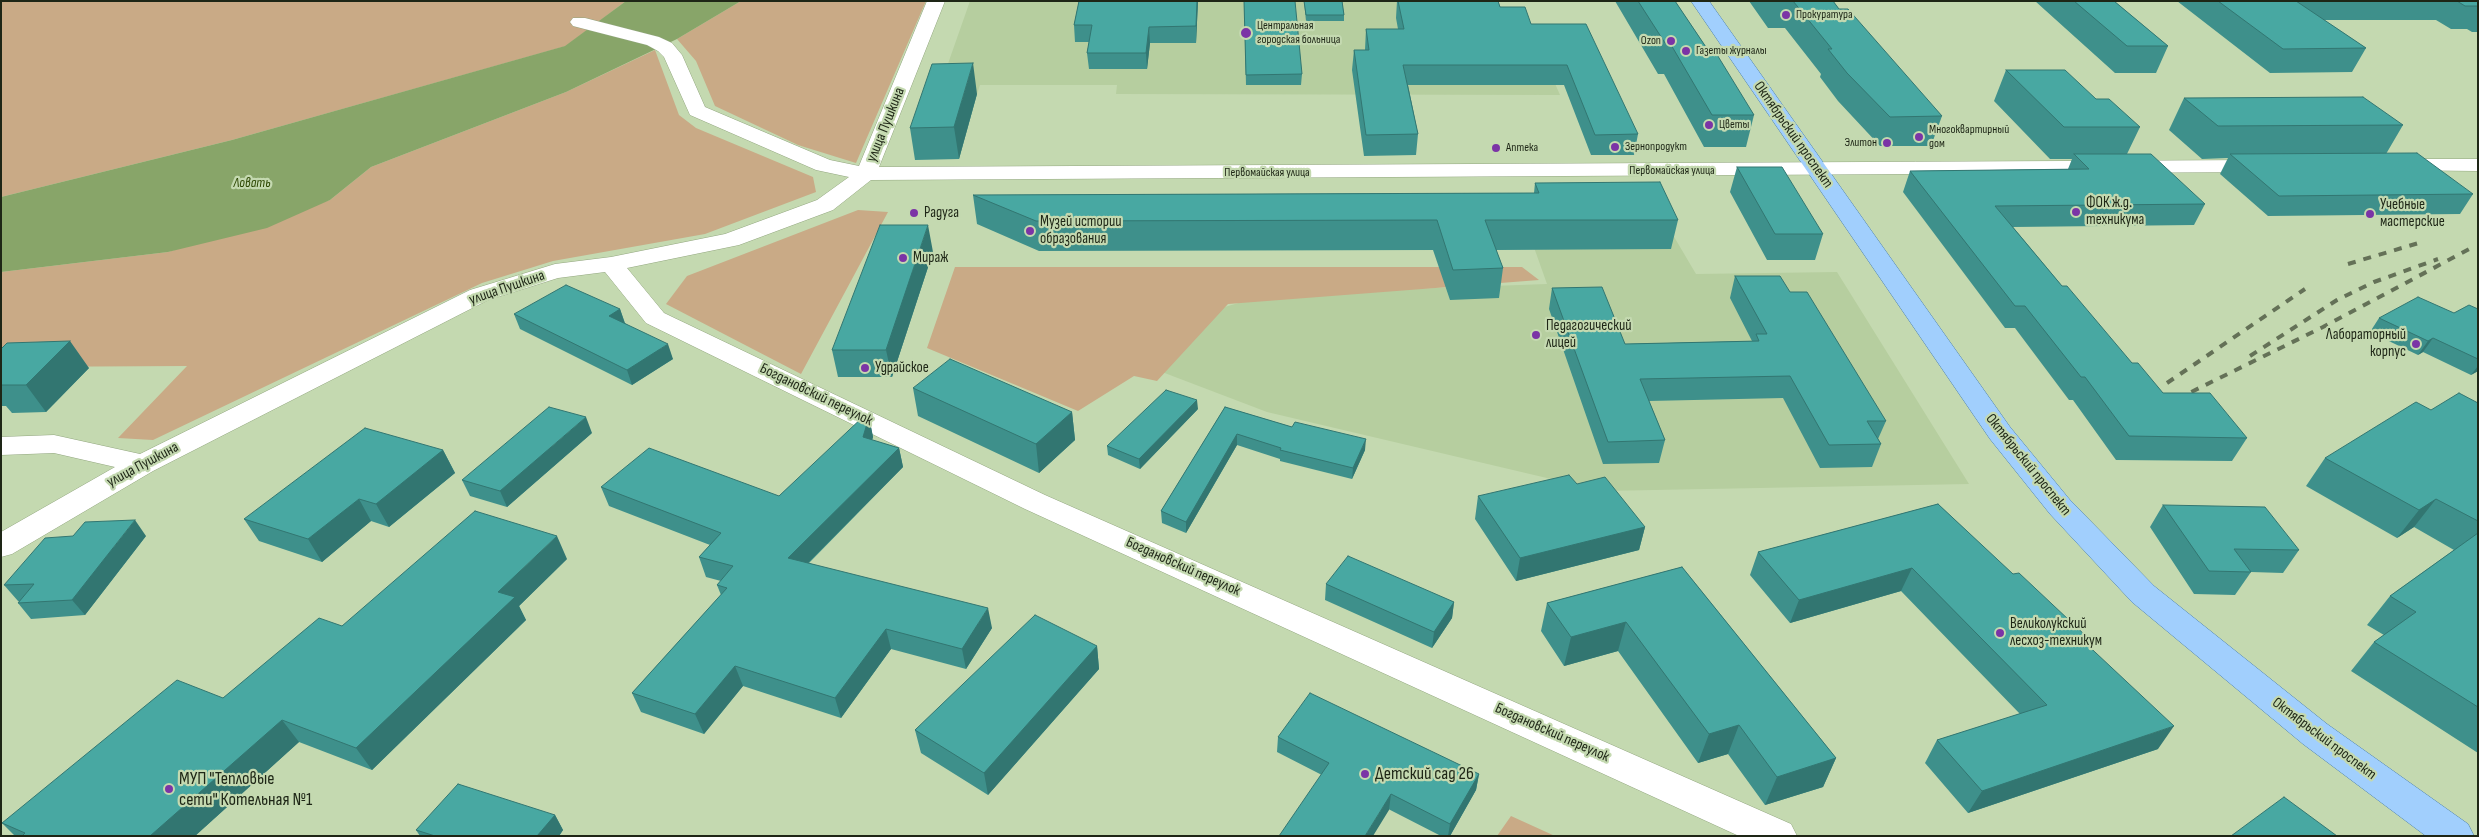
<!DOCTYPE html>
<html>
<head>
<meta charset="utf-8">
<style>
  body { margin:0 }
  #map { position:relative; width:2479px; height:837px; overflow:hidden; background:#c4d9b0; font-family:"Sofia Sans Condensed",sans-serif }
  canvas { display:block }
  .frame { position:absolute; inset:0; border:2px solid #1e2616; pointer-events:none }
</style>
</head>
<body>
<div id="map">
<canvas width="2479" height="837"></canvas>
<div class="frame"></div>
</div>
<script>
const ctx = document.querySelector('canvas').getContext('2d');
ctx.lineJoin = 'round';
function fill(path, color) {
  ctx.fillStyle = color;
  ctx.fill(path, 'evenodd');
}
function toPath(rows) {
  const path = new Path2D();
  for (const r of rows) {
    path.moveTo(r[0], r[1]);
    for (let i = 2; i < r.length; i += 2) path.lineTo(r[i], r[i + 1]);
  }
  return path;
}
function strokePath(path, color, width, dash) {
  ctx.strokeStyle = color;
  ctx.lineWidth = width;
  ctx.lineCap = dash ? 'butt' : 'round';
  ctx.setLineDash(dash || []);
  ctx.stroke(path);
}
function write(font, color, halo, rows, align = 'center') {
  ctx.font = font + ' "Sofia Sans Condensed",sans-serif';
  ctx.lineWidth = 4.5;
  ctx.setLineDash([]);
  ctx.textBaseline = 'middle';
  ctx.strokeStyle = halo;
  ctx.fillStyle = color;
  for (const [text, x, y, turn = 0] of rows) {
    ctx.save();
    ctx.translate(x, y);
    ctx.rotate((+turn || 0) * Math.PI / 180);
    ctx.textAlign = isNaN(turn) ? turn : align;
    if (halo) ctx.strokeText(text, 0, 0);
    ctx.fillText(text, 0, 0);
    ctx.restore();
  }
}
fill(toPath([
  [970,1,1439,1,1524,13,1560,95,1116,94,1117,85,980,85,977,94,937,95],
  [1647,191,1696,274,1837,272,1969,484,1602,491,1267,412,1162,372,1221,308,1270,294,1547,284,1515,194]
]), '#b6ce9f');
fill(toPath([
  [1,1,626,1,566,46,232,140,1,197],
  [741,1,926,1,856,163,798,145,715,106,696,61,677,39],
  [655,50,679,115,696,128,813,177,816,192,705,234,553,261,482,283,153,440,118,438,187,366,1,367,1,272,168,252,330,200,371,167,566,92],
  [858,210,888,212,801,374,666,304,687,276],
  [955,267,1522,267,1539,280,1228,304,1157,381,1134,376,1078,411,927,348],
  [1511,816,1555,836,1497,836]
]), '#c9aa86');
fill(toPath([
  [626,1,741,1,677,39,566,92,371,167,330,200,267,228,168,252,1,272,1,197,232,140,565,46]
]), '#88a569');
const minor = toPath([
  [927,1,945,1,879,167,2261,160,2269,161,2272,166,2269,171,2261,172,871,180,833,210,739,245,627,268,664,313,1045,495,1791,824,1797,836,1739,836,1025,509,646,323,605,272,558,278,488,300,153,471,12,554,1,557,1,532,115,467,54,453,1,455,1,437,54,435,140,454,470,290,555,264,611,257,725,234,817,200,849,177,816,170,690,115,664,57,658,51,647,45,573,26,570,22,573,18,585,18,659,37,672,43,682,55,705,107,830,160,859,166,927,1],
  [2397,159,2478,159,2478,171,2389,170,2386,165,2389,160,2397,159]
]);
const primary = toPath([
  [1691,1,1709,1,2010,427,2070,500,2154,586,2327,724,2468,824,2474,836,2426,836,2303,744,2132,602,2050,514,1990,439,1691,1]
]);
strokePath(minor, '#92a67f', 1);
strokePath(primary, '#4b7fab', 1);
fill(minor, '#fff');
fill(primary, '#a1cffd');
strokePath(toPath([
  [2348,264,2422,242],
  [2250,356,2337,300,2374,282,2438,259],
  [2167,383,2305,289],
  [2177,399,2323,327,2475,246]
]), '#647157', 4, [8, 8]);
fill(toPath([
  [1079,1,1198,1,1196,43,1150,43,1147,69,1089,69,1087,53,1089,42,1075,42,1074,25],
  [1244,1,1302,74,1301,85,1246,85],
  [1304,1,1342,1,1344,15,1344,21,1306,21],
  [1397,1,1498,1,1500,7,1531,24,1638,134,1634,155,1591,155,1564,85,1408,85,1418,134,1416,155,1364,156,1352,70,1354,50,1365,50,1366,29,1398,29,1396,18],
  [1615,1,1675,1,1710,53,1754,115,1746,147,1704,147,1664,74,1658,74],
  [1749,1,1833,1,1839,9,1942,116,1931,146,1880,146,1838,101,1820,77,1821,74,1785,28,1768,28],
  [2035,1,2114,1,2168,46,2156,73,2115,73],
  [2177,1,2478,1,2478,32,2472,32,2467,29,2451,29,2436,20,2324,20,2366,48,2352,72,2270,73],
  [2006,70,2096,99,2140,127,2127,154,2205,204,2194,225,2013,227,2062,286,2132,363,2163,393,2247,438,2232,461,2116,460,2073,400,2069,400,2015,328,2005,328,1903,192,1910,171,2068,169,2072,159,2050,159,1994,101],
  [977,94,959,159,915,160,910,128],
  [2184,98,2403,125,2386,154,2473,194,2460,214,2268,216,2220,174,2228,158,2202,159,2169,130],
  [1737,167,1823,234,1815,260,1767,260,1730,192],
  [1535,183,1678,220,1671,249,1496,250,1503,268,1499,298,1450,300,1433,250,1039,251,977,224,973,195,1534,193],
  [933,252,892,377,838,377,832,350],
  [1735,276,1790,292,1886,421,1878,439,1881,444,1872,467,1820,468,1783,398,1649,401,1665,440,1659,463,1603,464,1549,309,1552,288,1625,344,1752,341,1730,298],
  [620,309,625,323,673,359,632,385,520,329,514,314],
  [2478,309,2478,371,2471,375,2423,352,2418,355,2370,332,2379,318,2454,313],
  [1,349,89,368,46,412,12,413,6,406,1,406],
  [913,388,1072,412,1075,440,1039,473,918,416],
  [2478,403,2478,753,2351,671,2374,642,2384,635,2367,625,2390,596,2454,550,2414,527,2397,538,2306,486,2325,458,2431,410],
  [1225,407,1292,427,1365,450,1352,479,1280,461,1280,459,1237,445,1186,533,1162,523,1161,511],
  [1198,409,1140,469,1108,455,1107,446],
  [869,417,873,437,872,440,899,448,903,467,809,563,992,628,966,669,891,649,841,718,743,686,704,734,641,712,632,693,721,595,717,585,721,581,706,577,699,557,710,545,609,506,601,487,779,496],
  [592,433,507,507,470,496,462,480],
  [443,450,455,473,389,527,371,521,322,562,259,541,244,519],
  [1577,484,1645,527,1639,550,1516,581,1475,519,1478,496],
  [1938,504,2083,641,2158,749,1968,813,1925,763,1937,740,2020,714,1901,591,1790,623,1750,575,1758,552],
  [2163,505,2299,550,2283,573,2251,572,2235,595,2194,594,2150,527],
  [146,536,85,615,31,619,18,603,19,601,18,601,4,585],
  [567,559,519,606,526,620,372,770,299,742,195,836,15,836,2,823,223,698,342,626],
  [1682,567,1836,758,1823,787,1765,805,1728,754,1698,763,1618,651,1564,666,1541,631,1547,603],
  [1326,584,1454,602,1452,618,1432,648,1325,600],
  [1097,646,1099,669,988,795,921,753,915,730],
  [1278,737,1479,774,1476,790,1450,836,1441,836,1277,752],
  [555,815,563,830,559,836,420,836,416,830]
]), '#3e908b');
fill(toPath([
  [1197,1,1198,1,1196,43,1196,26],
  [1149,27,1150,43,1147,69,1146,53],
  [973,63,977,94,959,159,954,127],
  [928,225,933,252,892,377,886,350],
  [620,309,625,324,609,316],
  [2433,338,2423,352,2418,355,2428,341],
  [70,341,89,368,46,412,26,385],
  [668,344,673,359,632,385,627,370],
  [2478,366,2478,371,2471,375],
  [1197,400,1198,409,1140,469,1139,459],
  [1072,412,1075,440,1039,473,1036,444],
  [586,417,592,433,507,507,500,491],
  [869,417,873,437,867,456,863,437],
  [1237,434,1237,445,1186,533,1186,522],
  [1366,439,1365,450,1352,479,1353,468],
  [899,448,903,467,794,577,788,558],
  [443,450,455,473,389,527,376,504],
  [359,499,371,521,322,562,308,539],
  [2436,499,2414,527,2397,538,2419,510],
  [135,520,146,536,85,615,72,600],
  [1645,527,1639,550,1516,581,1520,558],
  [557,536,567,559,519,606,526,620,372,770,356,748,498,592],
  [1912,568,1901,591,1790,623,1799,600],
  [1454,602,1452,618,1432,648,1434,632],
  [988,608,992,628,966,669,962,649],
  [1626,622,1618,651,1564,666,1571,637],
  [886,629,891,649,841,718,835,698],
  [1097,646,1099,669,988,795,984,773],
  [735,666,743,686,704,734,695,714],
  [282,720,299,742,195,836,150,836],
  [1739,725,1728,754,1698,763,1709,734],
  [2174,726,2158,749,1968,813,1982,791],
  [1836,758,1823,787,1765,805,1777,777],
  [1479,774,1476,790,1450,836,1448,836,1450,824],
  [1391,794,1389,810,1373,836,1365,836],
  [555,815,563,830,559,836,537,836]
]), '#327671');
const building = toPath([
  [1079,1,1197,1,1196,26,1149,27,1146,53,1087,53,1092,25,1074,25,1079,1],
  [1244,1,1295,1,1302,74,1246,75,1244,1],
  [1304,1,1342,1,1344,15,1306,15,1304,1],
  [1398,1,1498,1,1500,7,1525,7,1531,24,1586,24,1638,134,1595,135,1567,65,1403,65,1418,134,1366,135,1354,50,1369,50,1366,29,1404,29,1398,1],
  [1638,1,1675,1,1710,53,1716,53,1754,115,1712,115,1670,43,1665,43,1638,1],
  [1793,1,1833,1,1839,9,1848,9,1942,116,1890,117,1847,73,1828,49,1832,49,1793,1],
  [2074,1,2114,1,2168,46,2127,46,2074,1],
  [2218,1,2296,1,2366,48,2283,49,2218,1],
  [2457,1,2478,1,2478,6,2465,6,2457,1],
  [973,63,954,127,910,128,932,64,973,63],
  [2006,70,2065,70,2096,99,2109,99,2140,127,2064,127,2006,70],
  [2363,97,2403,125,2218,126,2184,98,2363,97],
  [2417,153,2473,194,2279,196,2230,154,2417,153],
  [2074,154,2151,154,2205,204,1995,206,2062,286,2067,286,2132,363,2138,363,2163,393,2210,393,2247,438,2129,436,2085,377,2081,377,2025,306,2015,306,1910,171,2089,169,2074,154],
  [1737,167,1782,167,1823,234,1775,234,1737,167],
  [1660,182,1678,220,1485,220,1503,268,1453,270,1437,220,1036,221,973,195,1539,193,1535,183,1660,182],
  [880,225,928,225,886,350,832,350,880,225],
  [1735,276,1780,276,1790,292,1807,292,1886,421,1867,421,1881,444,1829,445,1790,376,1640,379,1665,440,1608,442,1552,288,1602,287,1625,344,1759,341,1756,334,1767,334,1735,276],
  [566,285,620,309,609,316,668,344,627,370,514,314,566,285],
  [2418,297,2454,313,2469,305,2478,309,2478,359,2433,338,2428,341,2379,318,2418,297],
  [70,341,26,385,1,385,1,349,7,343,70,341],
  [950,359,1072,412,1036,444,913,388,950,359],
  [1166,390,1197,400,1139,459,1107,446,1166,390],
  [2459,393,2478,403,2478,521,2436,499,2419,510,2325,458,2416,402,2431,410,2459,393],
  [549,407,586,417,500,491,462,480,549,407],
  [1225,407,1292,427,1295,422,1366,439,1353,468,1280,450,1281,448,1237,434,1186,522,1161,511,1225,407],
  [865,415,869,417,863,437,899,448,788,558,988,608,962,649,886,629,835,698,735,666,695,714,632,693,727,588,717,585,733,566,699,557,721,533,601,487,649,448,779,496,865,415],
  [365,428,443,450,376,504,359,499,308,539,244,519,365,428],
  [1569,475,1577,484,1605,477,1645,527,1520,558,1478,496,1569,475],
  [1938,504,2013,574,2019,573,2086,636,2080,638,2174,726,1982,791,1937,740,2047,705,1912,568,1799,600,1758,552,1938,504],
  [2163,505,2265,507,2299,550,2234,549,2251,572,2209,571,2163,505],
  [475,511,557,536,498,592,515,597,356,748,282,720,150,836,22,836,25,833,2,823,177,680,223,698,319,618,342,626,475,511],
  [135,520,72,600,18,603,34,584,4,585,45,538,73,536,85,522,135,520],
  [2478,533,2478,707,2374,642,2416,612,2390,596,2478,533],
  [1348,556,1454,602,1434,632,1326,584,1348,556],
  [1682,567,1836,758,1777,777,1739,725,1709,734,1626,622,1571,637,1547,603,1682,567],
  [1035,615,1097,646,984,773,915,730,1035,615],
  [1310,693,1479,774,1450,824,1391,794,1365,836,1279,836,1329,763,1278,737,1310,693],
  [458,784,555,815,537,836,435,836,416,830,458,784],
  [2284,797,2337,836,2231,836,2284,797]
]);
fill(building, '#48a8a2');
strokePath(building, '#327671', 1);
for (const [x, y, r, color] of [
  [1786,15,5,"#7b34a6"],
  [1246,33,6,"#7b34a6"],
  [1671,41,5,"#7b34a6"],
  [1686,51,5,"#7b34a6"],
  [1709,125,5,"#7b34a6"],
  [1919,137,5,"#7b34a6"],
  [1887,143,5,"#7b34a6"],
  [1615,147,5,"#7b34a6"],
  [1496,148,5,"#7b34a6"],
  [2076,212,5,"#7b34a6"],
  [914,213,5,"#7b34a6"],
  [2370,214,5,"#7b34a6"],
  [1030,231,5,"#7b34a6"],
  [903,258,5,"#7b34a6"],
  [1536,335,5,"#7b34a6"],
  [2416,344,5,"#7b34a6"],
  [865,368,5,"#7b34a6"],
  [2000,633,5,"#7b34a6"],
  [1365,774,5,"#7b34a6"],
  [169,789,5,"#7b34a6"]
]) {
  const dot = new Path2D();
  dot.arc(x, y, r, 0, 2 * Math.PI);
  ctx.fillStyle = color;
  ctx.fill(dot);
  strokePath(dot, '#c4d9b0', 2);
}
write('12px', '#1e2616', '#c4d9b0', [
  ["Прокуратура",1796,15],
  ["Центральная",1257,26],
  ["городская больница",1257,40],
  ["Ozon",1661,41,"right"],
  ["Газеты журналы",1696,51],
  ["Цветы",1719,125],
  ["Многоквартирный",1929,130],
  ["дом",1929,144],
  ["Элитон",1877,143,"right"],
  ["Зернопродукт",1625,147],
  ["Аптека",1506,148]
], 'left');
write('12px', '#1e2616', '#c4d9b0', [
  ["Первомайская улица",1672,171],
  ["Первомайская улица",1267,173]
]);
write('italic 14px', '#2d4702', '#c4d9b0', [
  ["Ловать",252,183]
]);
write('15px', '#1e2616', '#c4d9b0', [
  ["улица Пушкина",886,125,-68],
  ["Октябрьский проспект",1793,135,55],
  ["улица Пушкина",507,288,-19],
  ["Богдановский переулок",816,395,26],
  ["улица Пушкина",143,465,-28],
  ["Октябрьский проспект",2028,465,51],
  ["Богдановский переулок",1183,567,24],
  ["Богдановский переулок",1552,733,24],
  ["Октябрьский проспект",2324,739,37]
]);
write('15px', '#1e2616', '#c4d9b0', [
  ["ФОК ж.д.",2086,203],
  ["техникума",2086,220],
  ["Учебные",2380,205],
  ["мастерские",2380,222],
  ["Радуга",924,213],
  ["Музей истории",1040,222],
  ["образования",1040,239],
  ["Мираж",913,258],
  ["Педагогический",1546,326],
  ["лицей",1546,343],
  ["Лабораторный",2406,335,"right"],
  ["корпус",2406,352,"right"],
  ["Удрайское",875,368],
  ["Великолукский",2010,624],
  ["лесхоз-техникум",2010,641]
], 'left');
write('18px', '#1e2616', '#c4d9b0', [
  ["Детский сад 26",1375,774],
  ["МУП \"Тепловые",179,779],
  ["сети\" Котельная №1",179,800]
], 'left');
</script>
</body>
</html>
